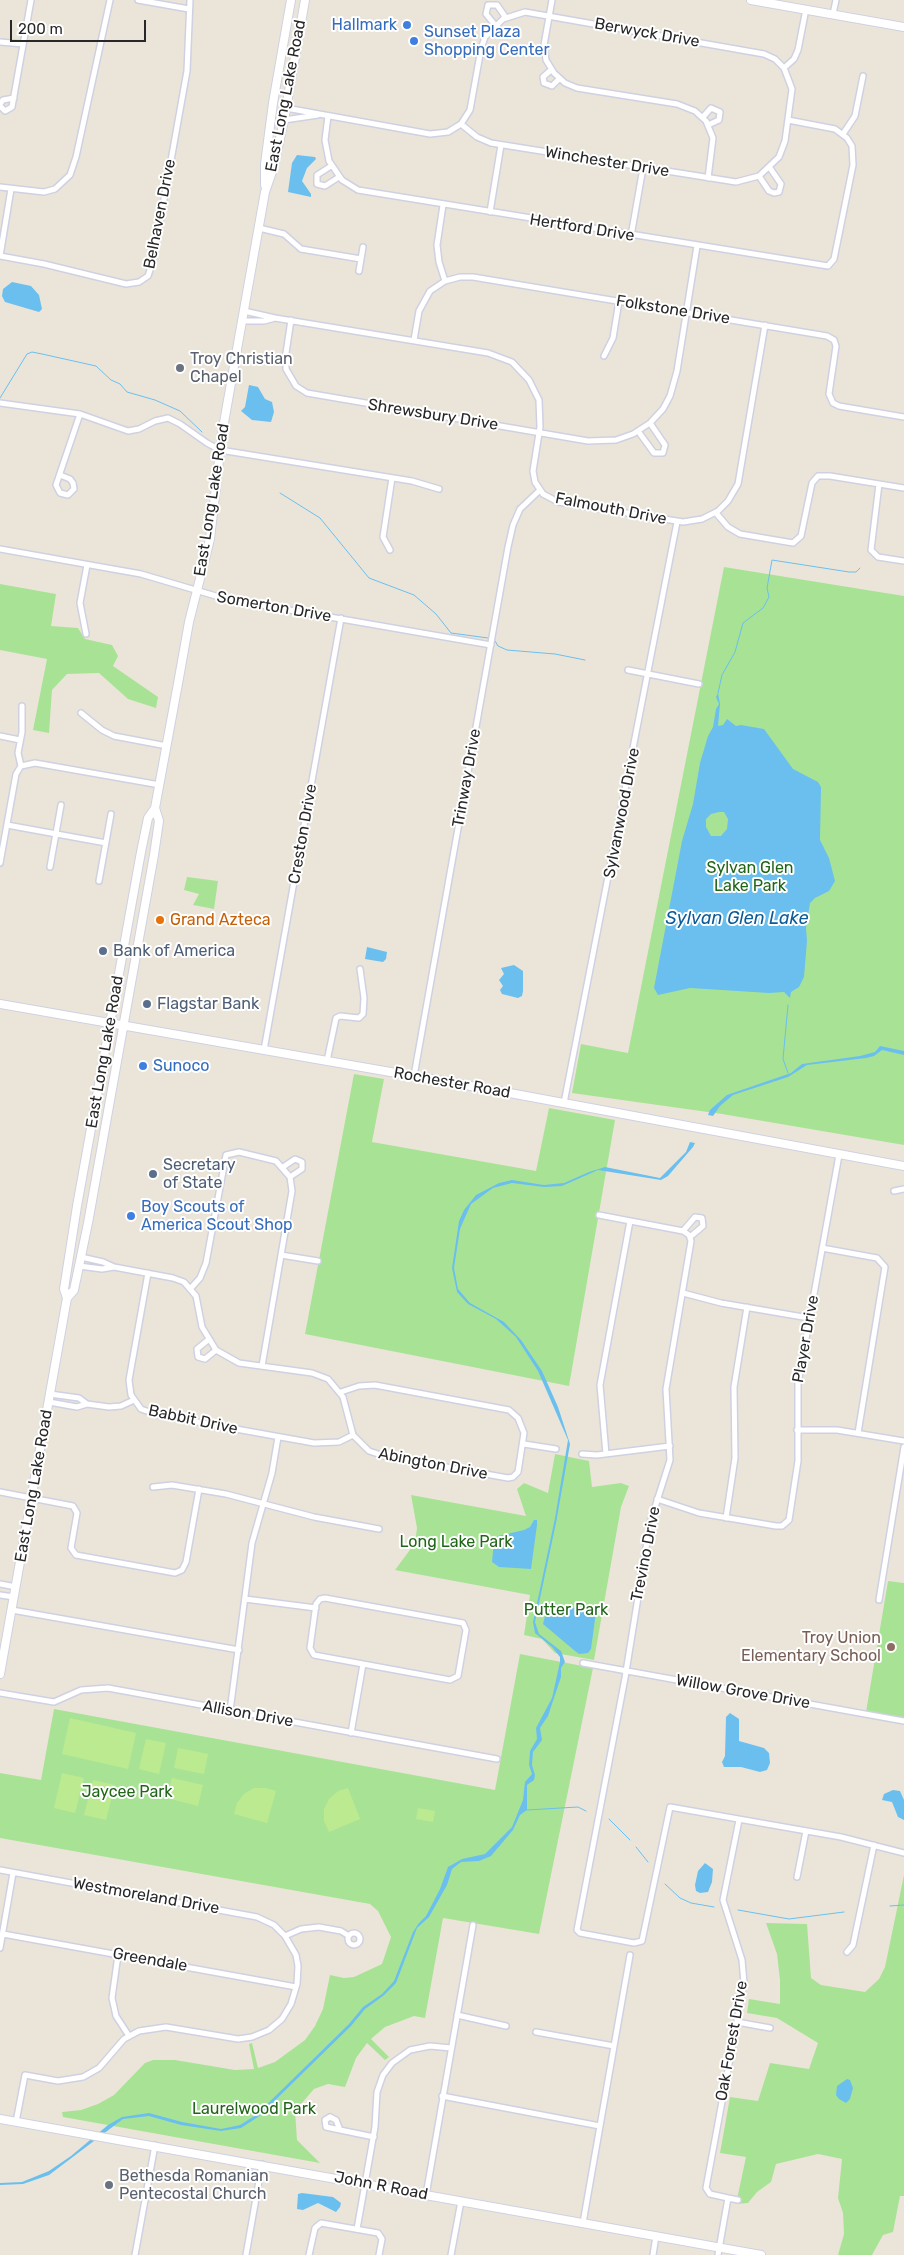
<!DOCTYPE html>
<html>
<head>
<meta charset="utf-8">
<style>
  body { margin:0 }
  #map { position:relative; width:904px; height:2255px; overflow:hidden; background:#ebe5d9; font-family:Rubik,sans-serif }
  canvas { display:block }
  .scale { position:absolute; left:10px; top:20px; width:136px; height:22px; box-sizing:border-box; border:2px solid #282828; border-top:0; padding-left:6px; font-size:15px; line-height:18px; white-space:nowrap; color:#282828; -webkit-text-stroke:4px #fff; paint-order:stroke }
</style>
</head>
<body>
<div id="map">
<canvas width="904" height="2255"></canvas>
<div class="scale">200 m</div>
</div>
<script>
const ctx = document.querySelector('canvas').getContext('2d');
ctx.lineJoin = 'round';
function fill(path, color) {
  ctx.fillStyle = color;
  ctx.fill(path, 'evenodd');
}
function toPath(rows) {
  const path = new Path2D();
  for (const r of rows) {
    if (r.length === 3) {
      path.moveTo(r[0] + r[2], r[1]);
      path.arc(r[0], r[1], r[2], 0, 2 * Math.PI);
      continue;
    }
    path.moveTo(r[0], r[1]);
    for (let i = 2; i < r.length; i += 2) path.lineTo(r[i], r[i + 1]);
  }
  return path;
}
function strokePath(path, color, width, dash) {
  ctx.strokeStyle = color;
  ctx.lineWidth = width;
  ctx.lineCap = dash ? 'butt' : 'round';
  ctx.setLineDash(dash || []);
  ctx.stroke(path);
}
function write(font, color, halo, rows, align = 'center') {
  ctx.font = font + ' Rubik,sans-serif';
  ctx.lineWidth = 4;
  ctx.setLineDash([]);
  ctx.textBaseline = 'middle';
  ctx.strokeStyle = halo;
  ctx.fillStyle = color;
  for (const [text, x, y, turn = 0] of rows) {
    ctx.save();
    ctx.translate(x, y);
    ctx.rotate((+turn || 0) * Math.PI / 180);
    ctx.textAlign = isNaN(turn) ? turn : align;
    if (halo) ctx.strokeText(text, 0, 0);
    ctx.fillText(text, 0, 0);
    ctx.restore();
  }
}
fill(toPath([
  [724,567,904,596,904,1145,722,1114,572,1093,581,1044,628,1053],
  [0,584,56,594,51,626,78,628,85,639,112,645,118,656,113,666,158,697,156,708,128,699,99,673,67,674,52,690,49,733,33,730,47,659,0,650],
  [187,877,218,881,214,909,193,905,199,894,184,890],
  [354,1074,384,1079,372,1142,536,1171,549,1108,615,1120,569,1386,305,1334],
  [555,1454,589,1461,592,1487,621,1483,629,1486,621,1507,594,1660,555,1653,542,1639,524,1635,530,1595,395,1570,415,1543,417,1528,411,1495,526,1516,517,1489,524,1483,548,1493],
  [888,1581,904,1583,904,1718,866,1712],
  [520,1654,593,1668,539,1934,443,1918,425,2018,414,2016,385,2027,371,2039,389,2057,385,2060,367,2043,356,2058,345,2087,328,2084,314,2089,295,2111,297,2140,320,2163,63,2117,62,2112,81,2110,98,2104,114,2095,145,2063,153,2060,175,2060,235,2070,254,2069,249,2044,252,2043,258,2068,275,2062,305,2040,315,2026,323,2009,330,1975,344,1978,354,1977,382,1964,391,1937,378,1911,370,1904,0,1838,0,1773,41,1780,54,1709,495,1790],
  [904,1875,904,2196,900,2196,893,2232,883,2235,872,2255,838,2255,844,2234,843,2213,838,2198,842,2159,818,2154,776,2164,771,2182,757,2192,748,2203,736,2204,746,2157,720,2153,730,2097,758,2101,770,2063,809,2069,818,2043,777,2018,747,2013,749,1999,780,2004,780,1980,777,1954,766,1923,807,1924,811,1978,821,1985,865,1992,879,1979,885,1967]
]), '#a8e395');
fill(toPath([
  [70,1718,136,1733,128,1769,62,1754],
  [146,1739,166,1743,159,1774,139,1769],
  [178,1748,208,1754,204,1774,174,1768],
  [62,1773,84,1778,75,1813,54,1808],
  [172,1778,203,1785,198,1806,167,1798],
  [93,1780,115,1785,106,1820,84,1815],
  [254,1788,266,1788,276,1791,267,1823,234,1814,237,1803,244,1794],
  [348,1788,360,1819,329,1832,324,1821,324,1809,329,1799,338,1791],
  [418,1808,435,1811,433,1822,416,1819]
]), '#bcea90');
fill(toPath([
  [297,155,315,157,316,159,307,168,302,181,311,194,311,197,288,192,292,163],
  [12,282,31,286,39,295,42,309,39,312,5,302,2,296,3,289],
  [249,385,258,387,265,399,272,402,274,412,271,422,252,420,241,411,245,407],
  [718,693,720,704,718,726,723,725,727,719,736,726,741,725,764,729,793,769,818,782,821,787,820,840,829,858,835,881,829,891,815,898,810,903,806,928,807,941,804,977,799,987,791,992,790,998,784,992,769,993,690,988,658,995,654,988,682,841,693,804,700,763,708,736,713,727,716,709,719,704,716,697],
  [719,812,724,812,728,819,727,829,721,836,711,836,706,827,706,819,711,814],
  [367,947,387,952,386,959,383,962,365,959],
  [514,965,523,971,523,991,522,996,518,998,502,994,500,990,503,986,499,980,504,974,501,968],
  [880,1046,904,1051,904,1055,882,1050,874,1056,866,1058,807,1065,788,1077,733,1095,720,1106,713,1116,708,1115,710,1110,727,1095,791,1073,802,1064,860,1056,875,1052],
  [690,1142,695,1143,693,1147,668,1176,661,1180,598,1170,562,1186,544,1187,512,1183,493,1188,471,1204,460,1229,454,1268,458,1289,470,1303,504,1322,521,1340,542,1371,558,1407,570,1444,556,1523,535,1622,539,1634,561,1651,565,1662,561,1668,561,1677,548,1716,540,1728,542,1740,533,1752,532,1765,535,1775,534,1780,527,1785,527,1810,520,1815,513,1830,491,1856,479,1861,461,1862,452,1869,447,1885,429,1917,417,1928,396,1983,383,1996,365,2009,351,2026,258,2117,241,2128,221,2131,181,2125,149,2116,123,2119,49,2175,23,2184,0,2185,0,2183,22,2182,49,2171,71,2156,108,2125,122,2117,149,2113,182,2122,221,2129,240,2125,256,2115,349,2024,363,2007,382,1994,394,1981,413,1932,419,1923,426,1916,440,1889,448,1867,462,1859,485,1854,512,1827,523,1800,525,1782,532,1774,529,1765,530,1751,537,1739,536,1728,552,1698,560,1662,560,1657,552,1647,535,1633,533,1622,555,1518,568,1440,538,1371,516,1337,496,1319,468,1304,457,1292,452,1268,459,1221,464,1210,476,1195,499,1183,512,1180,544,1185,564,1183,589,1172,605,1167,660,1178,686,1152],
  [534,1520,537,1520,537,1525,531,1569,499,1567,492,1562,494,1541,498,1536,524,1530,530,1527],
  [548,1603,596,1612,591,1649,588,1653,579,1654,575,1651,543,1624],
  [730,1713,739,1719,739,1741,764,1748,769,1753,770,1763,767,1770,760,1772,741,1767,724,1767,722,1762,725,1756,726,1717],
  [893,1790,900,1791,904,1800,904,1820,898,1817,892,1802,882,1800,884,1794],
  [705,1863,713,1869,712,1882,708,1892,700,1893,696,1891,695,1885,698,1871],
  [847,2079,850,2080,853,2088,850,2099,846,2103,839,2099,836,2095,837,2086],
  [302,2193,333,2197,341,2203,340,2207,336,2212,318,2203,303,2210,297,2209,298,2194]
]), '#6abfef');
strokePath(toPath([
  [0,398,27,354,32,352,42,354,96,366,111,380,120,384,127,392,155,400,180,411,202,432],
  [280,493,320,518,369,578,414,595,436,614,451,633,488,638],
  [495,641,498,646,507,650,555,654,585,660],
  [718,693,722,675,735,652,743,623,763,608,769,597,767,588,772,560,849,572,856,572,860,568],
  [788,1005,783,1059,788,1073],
  [527,1810,578,1807,586,1811],
  [609,1819,630,1840],
  [636,1847,648,1862],
  [665,1884,680,1898,691,1903,714,1907],
  [890,1906,904,1905],
  [738,1910,789,1919,844,1912]
]), '#6abfef', 1);
const minor = toPath([
  [138,0,189,9],
  [552,0,544,45,546,60,554,73,565,83,577,88,677,104,695,111,706,121,713,138,708,178],
  [833,14,836,0],
  [495,25,486,14,488,5,497,5,506,18],
  [0,42,23,44],
  [784,68,794,59,798,50,806,9],
  [551,70,543,77,544,83,552,86,559,79],
  [0,104,3,100,14,98],
  [0,106,5,111,12,107,31,0],
  [286,108,430,134,448,132,461,124,470,110,481,49,485,37,503,19,525,12,764,54,775,59,784,68,792,89,785,141,779,157,759,176,736,182,491,143,477,137,461,124],
  [328,116,325,140,329,161,342,180,358,190,828,266,834,259,853,165,852,146,847,138,835,129,788,120],
  [703,117,711,108,720,112,719,120,708,125],
  [284,120,318,115],
  [843,134,855,116,863,76],
  [331,166,317,175,317,184,325,186,339,177],
  [759,176,769,191,774,193,779,192,781,184,770,168],
  [0,187,44,192,55,189,70,175,76,157,110,0],
  [11,189,0,256,44,264,126,284,139,282,148,276,153,261,187,71,190,0],
  [443,205,437,245,439,262,445,281],
  [490,212,501,145],
  [259,228,284,234,301,249,361,259],
  [631,236,643,168],
  [359,271,363,247],
  [275,318,488,353,512,362,529,380,539,400,540,427,533,471,535,482,543,494,558,502,683,522,702,519,718,511,728,501,738,484,765,325],
  [291,320,286,353,286,369,296,386,307,393,588,441,616,440,633,434,650,423,663,409,670,396,677,371,697,246],
  [242,321,264,321,275,318,244,311],
  [414,340,419,311,430,291,445,281,460,277,473,277,827,336,834,340,836,346,829,394,833,403,839,406,904,417],
  [604,356,613,338,619,301],
  [0,403,80,414,128,431,139,429,155,421,168,418,180,424,207,443,220,450,412,481,439,489],
  [638,431,654,453,663,453,665,445,650,423],
  [60,475,70,479,73,483,74,489,68,495,60,493,56,485,80,414],
  [879,484,871,550,878,557,904,561],
  [716,513,728,527,740,534,793,543,801,536,812,483,818,476,830,476,904,488],
  [0,549,141,574,226,599,491,645],
  [390,550,383,537,392,478],
  [86,634,80,603,87,565],
  [628,670,699,684],
  [81,713,102,730,114,736,167,746],
  [0,736,20,740],
  [21,766,35,763,160,785],
  [21,766,18,753,22,732,22,706],
  [7,825,106,843],
  [0,863,16,774,21,766],
  [50,867,61,805],
  [99,881,111,814],
  [264,1050,341,618],
  [327,1061,336,1018,340,1016,359,1018,363,1014,364,998,360,969],
  [414,1076,508,547,513,525,520,509,540,490],
  [564,1103,677,522],
  [283,1167,295,1159,302,1162,302,1169,290,1177],
  [894,1191,904,1189],
  [599,1215,683,1231,689,1235,691,1241,666,1389,670,1460,650,1523,625,1678,577,1930,580,1933,634,1943,642,1941,670,1807,841,1837,904,1853],
  [683,1231,695,1217,702,1218,703,1226,690,1237],
  [822,1248,877,1258,885,1267,858,1433],
  [281,1255,318,1261],
  [81,1257,103,1262,114,1267],
  [79,1266,102,1269,114,1267,173,1278,184,1282,196,1296,202,1327,216,1350,239,1363,312,1373,328,1379,343,1397,353,1435,369,1451,384,1456,508,1478,513,1477,518,1472,524,1433,518,1418,509,1410,375,1385,359,1386,341,1392],
  [148,1273,129,1380,131,1395,141,1409,158,1415,314,1443,339,1442,353,1435],
  [191,1288,200,1278,206,1263,226,1155,239,1152,276,1161,290,1177,292,1191,262,1366],
  [683,1293,721,1303,809,1318],
  [208,1340,197,1349,198,1357,205,1359,216,1350],
  [50,1394,79,1398,87,1404],
  [49,1402,77,1407,87,1404,109,1407,121,1406,134,1400],
  [797,1430,837,1430,904,1441],
  [524,1444,556,1449],
  [582,1454,597,1455,670,1446],
  [606,1454,600,1385,630,1221],
  [153,1487,172,1485,226,1494,314,1517,379,1529],
  [0,1492,73,1506,77,1513,71,1548,76,1555,175,1573,182,1570,186,1562,199,1489],
  [657,1499,699,1513,776,1526,782,1526,789,1520,798,1461,798,1383,839,1155],
  [726,1518,735,1458,734,1387,747,1307],
  [0,1584,16,1587],
  [0,1595,14,1597],
  [325,1598,463,1623,466,1630,458,1676,450,1680,314,1655,310,1648,316,1604,320,1599,325,1598],
  [245,1599,316,1608],
  [879,1600,904,1447],
  [12,1610,239,1650],
  [583,1663,904,1721],
  [0,1693,54,1702,81,1690,108,1688,497,1759],
  [230,1711,252,1543,272,1473,278,1437],
  [351,1733,363,1664],
  [0,1870,257,1917,274,1925,285,1936,296,1955,298,1966,297,1984,291,2004,282,2019,269,2030,252,2037,238,2039,166,2027,139,2031,124,2039,99,2068,83,2077,58,2081,25,2075,16,2122],
  [797,1877,806,1831],
  [354,1939,6],
  [3,1934,296,1987],
  [285,1936,301,1929,319,1927,341,1931,349,1936],
  [0,1948,13,1873],
  [847,1952,853,1945,874,1845],
  [118,1955,112,1998,116,2016,129,2036],
  [457,2015,506,2026],
  [737,2022,770,2028],
  [536,2032,614,2046],
  [442,2096,600,2126],
  [330,2117,336,2120,340,2130,326,2127,325,2120,330,2117],
  [340,2130,374,2137],
  [426,2195,473,1925],
  [728,2198,738,2200],
  [583,2223,630,1955],
  [357,2229,375,2127,377,2092,383,2075,392,2063,410,2050,430,2046,451,2048],
  [135,2255,155,2145],
  [246,2255,262,2164],
  [309,2255,315,2228,321,2223,378,2233,382,2239,379,2255],
  [451,2255,461,2201],
  [653,2255,656,2236],
  [718,2255,728,2198,710,2194,706,2188,744,1983,742,1960,723,1900,739,1820]
]);
const secondary = toPath([
  [751,0,904,27],
  [265,185,265,164,273,103,291,0],
  [0,1004,488,1089,904,1166],
  [67,1298,64,1289,77,1206,141,852,148,818,155,808],
  [0,1674,67,1298,74,1290,88,1223,154,855,159,821,155,808,179,678,189,622,210,539,222,434,242,321,265,192,274,166,284,120,305,0],
  [0,2119,761,2255]
]);
strokePath(minor, '#cfd1e2', 8);
strokePath(secondary, '#cfd1e2', 10);
strokePath(minor, '#fff', 5);
strokePath(secondary, '#fff', 8);
for (const [x, y, r, color] of [
  [407,25,5,"#3f7fe0"],
  [414,41,5,"#3f7fe0"],
  [180,368,5,"#6b7280"],
  [160,920,5,"#e8710a"],
  [103,951,5,"#5c6f8a"],
  [147,1004,5,"#5c6f8a"],
  [143,1066,5,"#3f7fe0"],
  [153,1174,5,"#5c6f8a"],
  [131,1216,5,"#3f7fe0"],
  [891,1647,5,"#8d6e63"],
  [109,2185,5,"#6b7280"]
]) {
  const dot = new Path2D();
  dot.arc(x, y, r, 0, 2 * Math.PI);
  ctx.fillStyle = color;
  ctx.fill(dot);
  strokePath(dot, '#fff', 2);
}
write('16px', '#366cbe', '#fff', [
  ["Hallmark",397,25,"right"],
  ["Sunset Plaza",424,32],
  ["Shopping Center",424,50],
  ["Sunoco",153,1066],
  ["Boy Scouts of",141,1207],
  ["America Scout Shop",141,1225]
], 'left');
write('16px', '#282828', '#fff', [
  ["Berwyck Drive",647,33,10],
  ["East Long Lake Road",286,96,-79],
  ["Winchester Drive",607,162,9],
  ["Belhaven Drive",160,214,-79],
  ["Hertford Drive",582,228,9],
  ["Folkstone Drive",673,310,9],
  ["Shrewsbury Drive",433,415,9],
  ["East Long Lake Road",212,500,-81],
  ["Falmouth Drive",611,509,11],
  ["Somerton Drive",274,607,10],
  ["Trinway Drive",467,778,-80],
  ["Sylvanwood Drive",622,813,-79],
  ["Creston Drive",303,834,-80],
  ["East Long Lake Road",105,1052,-80],
  ["Rochester Road",452,1083,10],
  ["Player Drive",806,1339,-80],
  ["Babbit Drive",193,1420,12],
  ["Abington Drive",433,1464,11],
  ["East Long Lake Road",34,1486,-80],
  ["Trevino Drive",646,1554,-79],
  ["Willow Grove Drive",743,1692,10],
  ["Allison Drive",248,1714,10],
  ["Westmoreland Drive",146,1896,10],
  ["Greendale",150,1960,10],
  ["Oak Forest Drive",732,2041,-80],
  ["John R Road",381,2186,11]
]);
write('16px', '#5b616d', '#fff', [
  ["Troy Christian",190,359],
  ["Chapel",190,377],
  ["Bethesda Romanian",119,2176],
  ["Pentecostal Church",119,2194]
], 'left');
write('16px', '#216519', '#fff', [
  ["Sylvan Glen",750,868],
  ["Lake Park",750,886],
  ["Long Lake Park",456,1542],
  ["Putter Park",566,1610],
  ["Jaycee Park",127,1792],
  ["Laurelwood Park",254,2109]
]);
write('16px', '#c56008', '#fff', [
  ["Grand Azteca",170,920]
], 'left');
write('16px', '#4e5e75', '#fff', [
  ["Bank of America",113,951],
  ["Flagstar Bank",157,1004],
  ["Secretary",163,1165],
  ["of State",163,1183]
], 'left');
write('16px', '#785e54', '#fff', [
  ["Troy Union",881,1638],
  ["Elementary School",881,1656]
], 'right');
write('italic 18px', '#0c5b99', '#fff', [
  ["Sylvan Glen Lake",737,919]
]);
</script>
</body>
</html>
